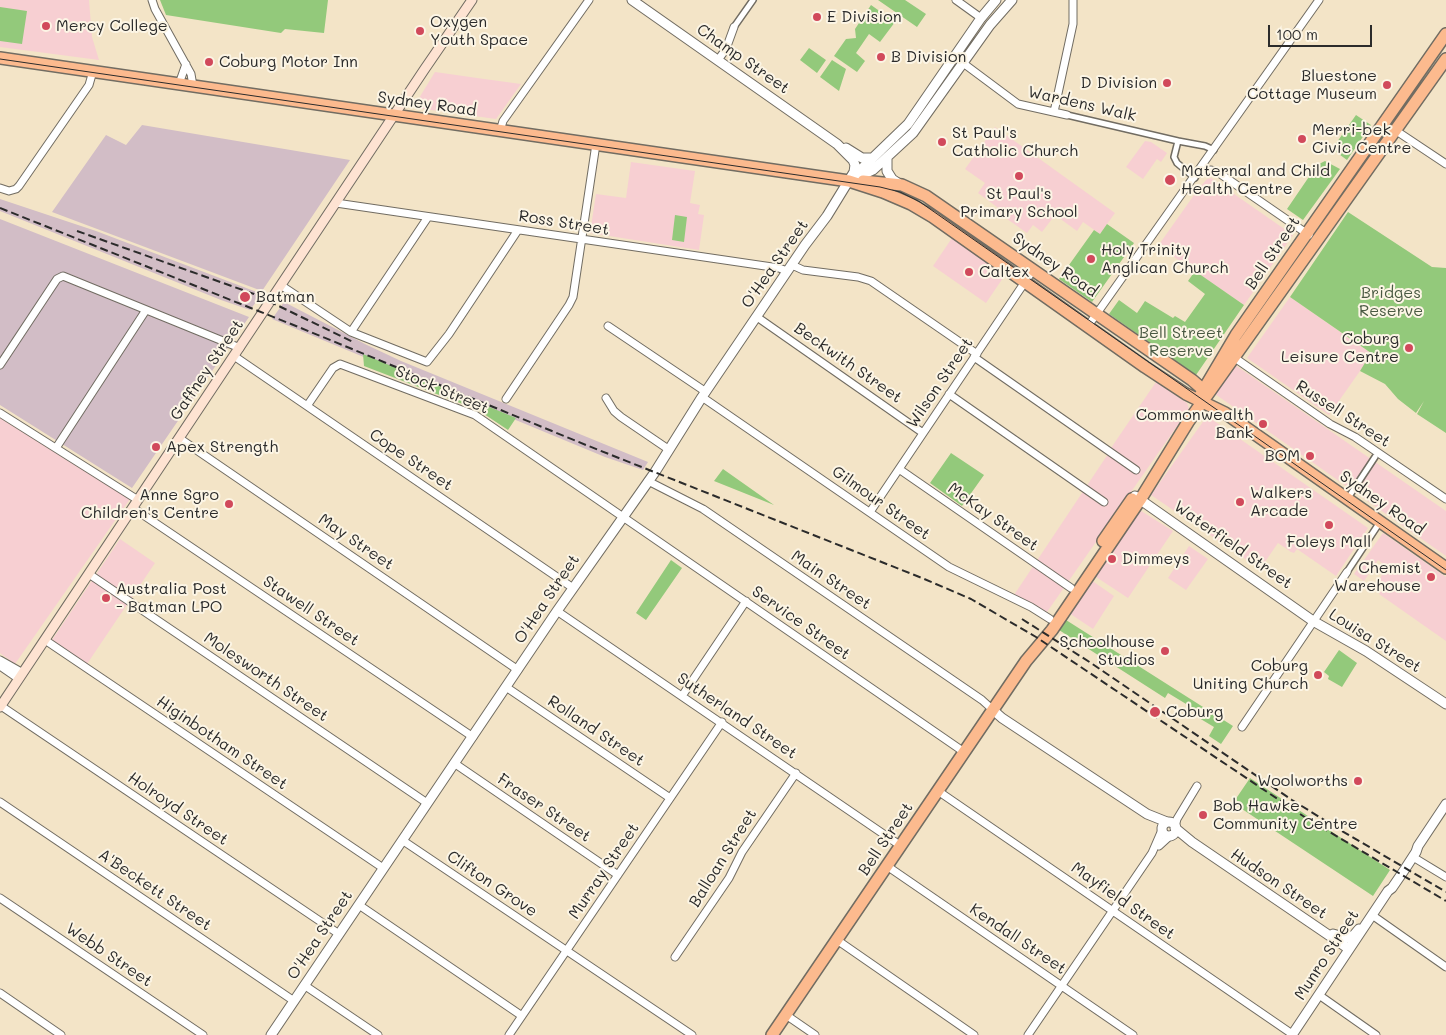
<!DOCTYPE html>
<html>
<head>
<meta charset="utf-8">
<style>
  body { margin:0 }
  #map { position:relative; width:1446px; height:1035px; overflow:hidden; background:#f3e4c7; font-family:Mali,sans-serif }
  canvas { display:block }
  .scale { position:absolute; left:1268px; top:25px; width:104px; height:22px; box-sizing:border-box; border:2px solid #2b2b2b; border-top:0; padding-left:6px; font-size:15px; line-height:18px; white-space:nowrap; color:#2b2b2b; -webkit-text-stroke:4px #fcf5e5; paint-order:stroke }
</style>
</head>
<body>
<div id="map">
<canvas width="1446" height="1035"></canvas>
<div class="scale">100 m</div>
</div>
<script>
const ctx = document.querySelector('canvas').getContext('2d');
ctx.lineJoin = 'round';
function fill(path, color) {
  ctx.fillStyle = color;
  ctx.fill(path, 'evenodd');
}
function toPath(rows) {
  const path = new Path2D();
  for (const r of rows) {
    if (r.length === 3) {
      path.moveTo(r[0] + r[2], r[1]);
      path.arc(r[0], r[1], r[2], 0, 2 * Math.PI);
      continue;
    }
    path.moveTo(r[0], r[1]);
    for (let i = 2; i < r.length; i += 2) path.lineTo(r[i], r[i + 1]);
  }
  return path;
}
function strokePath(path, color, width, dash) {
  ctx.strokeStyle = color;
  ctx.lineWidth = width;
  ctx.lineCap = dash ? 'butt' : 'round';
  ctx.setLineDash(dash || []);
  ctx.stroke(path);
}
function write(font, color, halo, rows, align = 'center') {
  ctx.font = font + ' Mali,sans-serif';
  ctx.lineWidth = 4;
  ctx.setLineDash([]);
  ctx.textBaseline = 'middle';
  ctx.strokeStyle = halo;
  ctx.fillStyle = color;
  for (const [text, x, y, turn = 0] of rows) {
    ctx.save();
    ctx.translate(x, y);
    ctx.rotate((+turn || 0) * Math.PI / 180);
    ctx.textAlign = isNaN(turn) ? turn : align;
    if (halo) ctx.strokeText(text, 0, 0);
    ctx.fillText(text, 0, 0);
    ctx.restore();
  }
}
fill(toPath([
  [0,0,89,0,92,37,99,60,0,47],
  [435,72,477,78,521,84,496,119,417,108,416,103],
  [995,127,1115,213,1100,234,1083,222,1077,231,1055,215,1042,232,1033,225,1027,233,1000,214,1001,210,978,193,985,183,965,169],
  [1145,141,1151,142,1167,153,1161,162,1157,159,1143,179,1126,167],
  [631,162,695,171,690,203,700,205,698,214,704,215,699,250,590,233,596,194,626,198],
  [1211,178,1293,235,1244,305,1158,246,1199,188,1207,179],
  [952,238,1005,275,986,303,933,266],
  [1290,297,1372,354,1329,415,1247,358],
  [1235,365,1446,511,1446,556,1215,394],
  [1156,382,1187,403,1189,409,1047,612,1014,595,1108,454,1113,445],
  [1207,416,1368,528,1336,576,1297,549,1294,553,1291,552,1278,543,1260,569,1151,495],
  [0,418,130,499,15,664,0,653],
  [1138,509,1173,531,1128,598,1093,575],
  [1383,533,1446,577,1446,641,1379,594,1385,584,1379,580,1382,575,1377,572,1382,563,1378,560,1364,581,1354,574],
  [120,539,155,563,87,664,52,640],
  [1189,546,1208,559,1186,590,1168,578],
  [1091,580,1114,596,1093,629,1069,613]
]), '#f7cfd2');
fill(toPath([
  [142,125,350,160,262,291,52,212,106,135,126,145],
  [0,199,96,231,262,294,250,310,221,300,0,211],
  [0,219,249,317,132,488,0,405],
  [284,302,367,345,401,361,648,462,643,470,605,457,272,319]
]), '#d2bdc6');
fill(toPath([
  [160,0,328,0,324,33,285,29,281,33,166,15],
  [878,0,905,0,926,14,917,27],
  [871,5,895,22,880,42,869,34,856,53,865,61,857,72,834,56,846,39,856,38,855,29],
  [0,7,27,11,22,44,0,41],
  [809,48,826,60,817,73,800,60],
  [832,60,846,69,839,91,820,77],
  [1356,115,1371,125,1347,160,1332,149],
  [1325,161,1340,169,1303,220,1287,209,1317,165],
  [1348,212,1432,267,1446,268,1446,433,1417,414,1424,401,1416,413,1398,399,1385,384,1360,371,1371,353,1290,297],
  [675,215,687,217,684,242,672,240],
  [1107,224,1134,243,1092,302,1059,279,1094,230,1100,234],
  [1195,271,1244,305,1196,375,1109,314,1119,300,1137,313,1145,301,1173,318,1175,316,1185,322,1205,294,1188,281],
  [363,354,434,384,516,418,508,430,478,410,364,366],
  [951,453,984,475,962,506,930,483],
  [723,469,774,505,714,481],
  [671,560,682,568,646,620,636,613],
  [1066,620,1233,726,1221,744,1209,736,1214,727,1194,715,1196,710,1168,693,1165,698,1059,630],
  [1339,650,1357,663,1342,687,1328,679,1329,676,1324,672],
  [1250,778,1390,870,1373,896,1233,803]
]), '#93c97b');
const pedestrian = toPath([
  [734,27,753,0],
  [1067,115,1178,141],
  [1195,178,1177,163,1174,157,1178,141,1205,146,1214,150],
  [1348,498,1375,457],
  [1347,572,1380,522]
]);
const minor = toPath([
  [152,0,155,9,191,74,193,86],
  [956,0,981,18],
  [718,60,726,49,734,27],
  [963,63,1018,104,1067,115],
  [179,84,186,64],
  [1054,112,1073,24,1073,0],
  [1395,130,1446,164],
  [500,131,503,121,589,0],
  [1198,174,1204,171,1211,170,1219,173,1309,235],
  [0,188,9,191,16,189,19,186,89,85,93,71],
  [336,203,779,268,787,271],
  [792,265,803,270,858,277,871,281,977,354],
  [282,286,351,332,427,362,449,334,518,230],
  [757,317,923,433],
  [608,326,706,392],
  [1088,326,1319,0],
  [351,332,428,217],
  [234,356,573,588],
  [1232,356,1330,424,1355,437,1446,499],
  [974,357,1136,470],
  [0,365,57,279,63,276,240,348],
  [949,394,1104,502],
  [702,397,949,567,1031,607,1050,619],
  [606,398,614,411,621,417,668,449],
  [506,399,569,305,573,297,596,144],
  [307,406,333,368,340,364,475,415,964,752],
  [0,413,138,500],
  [179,438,518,670],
  [56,448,146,310],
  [899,469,1071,588],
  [648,481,703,509,982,700,993,710],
  [133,508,473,737],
  [870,512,1033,270],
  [89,574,427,803],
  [557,611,901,846],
  [45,640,383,868],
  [0,660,23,673],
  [0,666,19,679],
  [506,687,670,798],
  [682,696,746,601],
  [1,706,339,934],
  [1242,727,1347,572],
  [454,763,618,875],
  [938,791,1292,1034],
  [0,802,294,1001],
  [1175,827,1177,819,1197,786],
  [402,840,692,1035],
  [1159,846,1171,835],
  [1413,857,1446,877],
  [887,866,1133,1035],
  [0,898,203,1035],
  [359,905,522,1016],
  [1372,915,1446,967],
  [837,940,974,1035],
  [675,957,729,878,742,852,796,773],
  [304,985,378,1035],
  [0,993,61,1035],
  [1319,995,1376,1035],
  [786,1015,815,1035],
  [509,1035,722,722],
  [1028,1035,1152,853,1162,830]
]);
const tertiary = toPath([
  [846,148,862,158,871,158],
  [887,157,887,171,892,179,901,185],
  [854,176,908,124,981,18,996,0],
  [849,181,873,170,913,133,990,25,1012,0],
  [1135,496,1313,621,1366,651,1446,704],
  [993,710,1002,718,1147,814,1167,822],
  [1169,829,7],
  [1175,828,1192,842,1349,949],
  [1333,934,1347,938,1354,935,1359,929],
  [271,1035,557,611,655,472,702,397,805,245,827,216,854,172,855,165,853,160,837,144,632,0],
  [1292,1035,1388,891,1392,888,1405,869,1416,852,1418,846,1446,804]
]);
const secondary = toPath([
  [0,707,424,70,472,0]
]);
const trunk = toPath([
  [0,58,835,179,849,181,883,192,911,204,933,217,1145,367,1186,394,1225,413,1446,568],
  [863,181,902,185,926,196,1192,380,1207,393],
  [1201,394,1236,335,1446,34],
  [1103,541,1132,499],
  [772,1035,1026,661,1052,630,1140,500,1188,422,1446,59]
]);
strokePath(pedestrian, '#716c62', 8);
strokePath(minor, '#716c62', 9);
strokePath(tertiary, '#716c62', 11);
strokePath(secondary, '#716c62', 11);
strokePath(trunk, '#716c62', 14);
strokePath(pedestrian, '#fff', 5);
strokePath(minor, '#fff', 7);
strokePath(tertiary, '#fff', 9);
strokePath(secondary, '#fee3d2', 9);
strokePath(trunk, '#fcba8e', 11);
strokePath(toPath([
  [0,59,880,187,900,192,920,202,1446,570]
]), '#2b2b2b', 1);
strokePath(toPath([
  [0,208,296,326,586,445,922,578,971,599,1036,637,1306,818,1446,901],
  [77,231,254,294,353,342],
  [1022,619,1091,663,1292,800,1342,831,1446,892]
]), '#2b2b2b', 2, [8, 4]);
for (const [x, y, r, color] of [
  [817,17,5,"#d1495b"],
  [46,26,5,"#d1495b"],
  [420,31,5,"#d1495b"],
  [881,57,5,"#d1495b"],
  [209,62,5,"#d1495b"],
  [1167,83,5,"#d1495b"],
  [1387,85,5,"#d1495b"],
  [1302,139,5,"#d1495b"],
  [942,142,5,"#d1495b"],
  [1019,176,5,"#d1495b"],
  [1170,180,6,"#d1495b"],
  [1091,259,5,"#d1495b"],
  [969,272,5,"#d1495b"],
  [245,297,6,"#d1495b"],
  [1409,348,5,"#d1495b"],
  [1263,424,5,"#d1495b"],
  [156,447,5,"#d1495b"],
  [1310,456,5,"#d1495b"],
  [1240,502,5,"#d1495b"],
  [229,504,5,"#d1495b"],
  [1329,525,5,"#d1495b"],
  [1112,559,5,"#d1495b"],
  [1431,577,5,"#d1495b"],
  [106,598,5,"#d1495b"],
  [1165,651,5,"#d1495b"],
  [1318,675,5,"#d1495b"],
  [1155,712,6,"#d1495b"],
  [1358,781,5,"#d1495b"],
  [1203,815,5,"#d1495b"]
]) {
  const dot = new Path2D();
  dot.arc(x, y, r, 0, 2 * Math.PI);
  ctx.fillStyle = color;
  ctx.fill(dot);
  strokePath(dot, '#fcf5e5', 2);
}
write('16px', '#2b2b2b', '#fcf5e5', [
  ["E Division",827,17],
  ["Oxygen",430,22],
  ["Youth Space",430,40],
  ["Mercy College",56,26],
  ["B Division",891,57],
  ["Coburg Motor Inn",219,62],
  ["Bluestone",1377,76,"right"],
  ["Cottage Museum",1377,94,"right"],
  ["D Division",1157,83,"right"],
  ["Merri-bek",1312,130],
  ["Civic Centre",1312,148],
  ["St Paul's",952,133],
  ["Catholic Church",952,151],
  ["Maternal and Child",1181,171],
  ["Health Centre",1181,189],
  ["St Paul's",1019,194,"center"],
  ["Primary School",1019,212,"center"],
  ["Holy Trinity",1101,250],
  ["Anglican Church",1101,268],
  ["Caltex",979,272],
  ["Batman",256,297],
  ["Coburg",1399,339,"right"],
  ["Leisure Centre",1399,357,"right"],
  ["Commonwealth",1253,415,"right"],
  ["Bank",1253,433,"right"],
  ["Apex Strength",166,447],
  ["BOM",1300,456,"right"],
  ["Walkers",1250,493],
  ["Arcade",1250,511],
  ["Anne Sgro",219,495,"right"],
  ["Children's Centre",219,513,"right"],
  ["Foleys Mall",1329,542,"center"],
  ["Dimmeys",1122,559],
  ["Chemist",1421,568,"right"],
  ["Warehouse",1421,586,"right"],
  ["Australia Post",116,589],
  ["- Batman LPO",116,607],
  ["Schoolhouse",1155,642,"right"],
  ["Studios",1155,660,"right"],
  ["Coburg",1308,666,"right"],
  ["Uniting Church",1308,684,"right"],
  ["Coburg",1166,712],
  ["Woolworths",1348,781,"right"],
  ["Bob Hawke",1213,806],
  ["Community Centre",1213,824]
], 'left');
write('16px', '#2b2b2b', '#fcf5e5', [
  ["Champ Street",743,59,35],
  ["Sydney Road",427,104,8],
  ["Wardens Walk",1082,104,13],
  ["Ross Street",564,223,9],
  ["Bell Street",1273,253,-56],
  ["O'Hea Street",775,264,-55],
  ["Sydney Road",1055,265,35],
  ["Beckwith Street",848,363,35],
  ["Gaffney Street",207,370,-56],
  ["Wilson Street",940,383,-56],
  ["Stock Street",442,390,23],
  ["Russell Street",1343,414,33],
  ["Cope Street",411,460,34],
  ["Gilmour Street",881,503,35],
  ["Sydney Road",1382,503,35],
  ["McKay Street",993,517,35],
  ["May Street",356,542,34],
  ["Waterfield Street",1233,545,35],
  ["Main Street",831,580,34],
  ["O'Hea Street",547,599,-56],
  ["Stawell Street",311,611,34],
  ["Service Street",801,623,35],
  ["Louisa Street",1375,641,32],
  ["Molesworth Street",266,677,34],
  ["Sutherland Street",737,716,34],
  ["Rolland Street",596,731,34],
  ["Higinbotham Street",222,743,34],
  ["Fraser Street",544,808,34],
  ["Holroyd Street",178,809,34],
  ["Bell Street",886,839,-56],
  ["Balloan Street",723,858,-58],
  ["Murray Street",604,871,-56],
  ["Clifton Grove",492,884,34],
  ["Hudson Street",1279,884,34],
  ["A'Beckett Street",155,890,34],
  ["Mayfield Street",1123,901,35],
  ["O'Hea Street",320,935,-56],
  ["Kendall Street",1018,939,34],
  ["Webb Street",109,955,34],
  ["Munro Street",1327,955,-57]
]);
write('16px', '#4a5a43', '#fcf5e5', [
  ["Bridges",1391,293],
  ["Reserve",1391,311],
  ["Bell Street",1181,333],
  ["Reserve",1181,351]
]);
</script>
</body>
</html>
